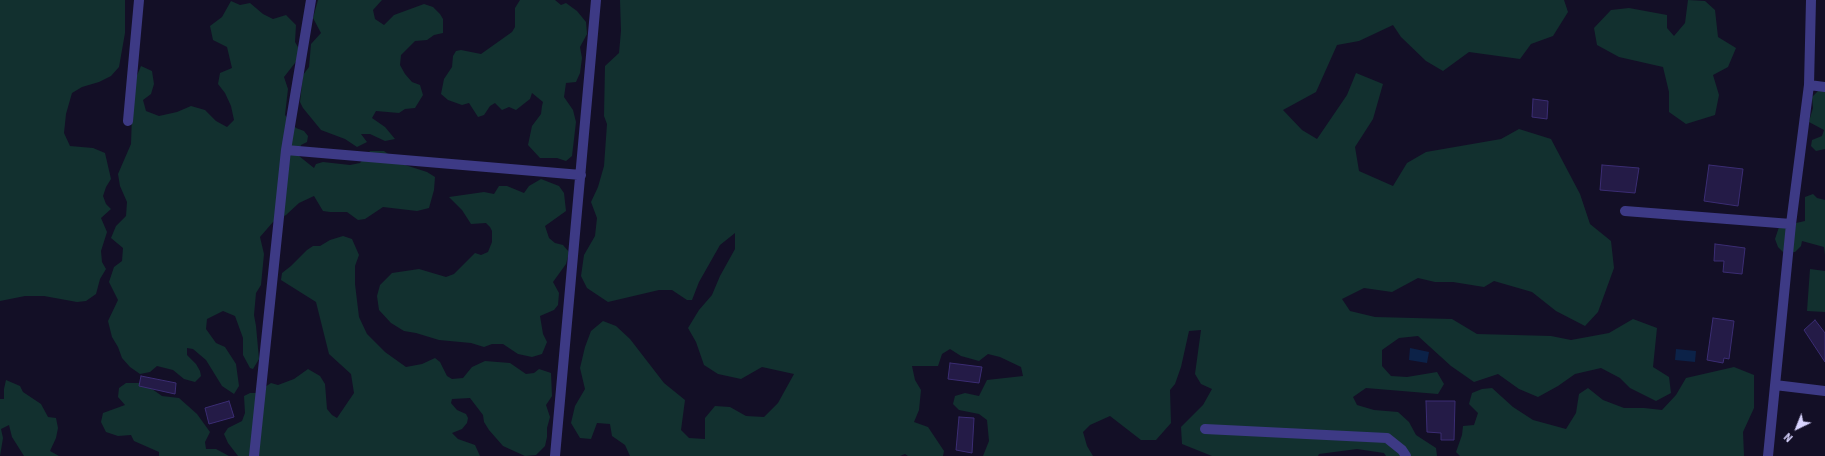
<!DOCTYPE html>
<html>
<head>
<meta charset="utf-8">
<style>
  body { margin:0 }
  #map { position:relative; width:1825px; height:456px; overflow:hidden; background:#130f26; font-family:"Source Sans 3",sans-serif }
  canvas { display:block }
  .north { position:absolute; left:1777px; top:408px; width:40px; height:40px; -webkit-text-stroke:3px #130f26; paint-order:stroke; rotate:223deg; font-size:11px; font-weight:700; line-height:16px; text-align:center; color:#d9d4ff }
  .north::after { content:''; display:block; margin:auto; width:14px; height:18px; background:#d9d4ff; clip-path:polygon(50% 0,100% 100%,50% 72%,0 100%) }
</style>
</head>
<body>
<div id="map">
<canvas width="1825" height="456"></canvas>
<div class="north">N</div>
</div>
<script>
const ctx = document.querySelector('canvas').getContext('2d');
ctx.lineJoin = 'round';
function fill(path, color) {
  ctx.fillStyle = color;
  ctx.fill(path, 'evenodd');
}
function toPath(rows) {
  const path = new Path2D();
  for (const r of rows) {
    path.moveTo(r[0], r[1]);
    for (let i = 2; i < r.length; i += 2) path.lineTo(r[i], r[i + 1]);
  }
  return path;
}
function strokePath(path, color, width, dash) {
  ctx.strokeStyle = color;
  ctx.lineWidth = width;
  ctx.lineCap = dash ? 'butt' : 'round';
  ctx.setLineDash(dash || []);
  ctx.stroke(path);
}
fill(toPath([
  [0,0,125,0,125,33,119,67,111,76,99,82,82,87,72,93,66,114,64,133,70,146,93,148,105,153,111,179,106,187,103,196,106,204,111,209,101,218,107,232,101,251,102,262,106,269,100,279,96,294,86,301,77,302,44,296,25,296,0,301],
  [318,0,382,0,373,10,375,19,384,25,394,15,424,4,433,7,440,14,443,19,443,33,434,35,427,40,415,41,401,55,400,65,405,74,412,82,420,85,423,95,415,108,405,109,399,113,376,111,372,118,385,127,395,139,385,141,370,134,361,134,367,142,357,147,345,139,321,130,303,108,300,102,303,75,309,67,311,44,321,33,313,18],
  [520,0,555,0,561,5,566,3,577,11,586,22,587,34,580,47,582,58,580,73,576,82,566,83,564,97,573,110,576,122,572,156,566,161,557,158,540,158,528,145,532,126,541,114,542,106,543,102,532,93,530,99,516,110,509,107,502,110,495,103,490,106,484,115,478,117,469,103,462,105,448,100,441,94,444,79,452,67,453,56,456,51,461,50,481,54,512,32,515,27,515,8],
  [620,0,1564,0,1568,12,1553,36,1531,44,1520,59,1469,52,1443,71,1426,61,1401,37,1393,25,1359,41,1337,45,1316,92,1283,110,1302,130,1317,139,1347,95,1356,73,1383,84,1373,119,1355,147,1359,171,1393,186,1407,163,1426,152,1501,139,1519,129,1551,139,1580,194,1590,224,1611,241,1614,268,1598,312,1585,326,1556,311,1532,292,1494,281,1484,287,1453,282,1435,282,1418,278,1392,292,1364,288,1342,299,1350,311,1375,317,1452,319,1477,334,1551,336,1571,340,1609,333,1633,319,1657,328,1653,367,1669,377,1671,393,1656,401,1630,388,1620,378,1601,368,1575,374,1558,386,1538,397,1519,389,1498,374,1474,382,1451,366,1418,336,1399,338,1382,350,1382,366,1391,376,1407,377,1437,372,1444,384,1438,394,1366,388,1353,397,1357,405,1374,410,1398,412,1409,422,1416,435,1436,448,1437,456,1386,456,1384,453,1357,449,1319,454,1318,456,1212,456,1182,444,1181,427,1203,405,1212,389,1201,384,1195,374,1201,330,1189,331,1181,367,1175,384,1170,390,1171,423,1156,440,1141,440,1110,416,1090,425,1083,432,1087,446,1093,456,983,456,989,441,987,420,979,414,959,410,953,404,955,396,965,393,979,396,987,380,1023,376,1021,367,1000,357,988,354,979,361,961,356,950,349,942,354,938,366,912,366,915,380,921,390,919,410,914,422,928,427,944,451,943,456,908,456,905,454,900,456,630,456,625,445,612,436,610,424,597,423,591,439,580,438,571,423,575,406,585,389,580,368,585,347,591,331,603,321,616,326,630,339,664,383,685,400,681,430,689,438,705,439,705,418,715,406,730,407,746,416,764,417,778,403,794,374,762,367,741,379,718,374,704,365,696,342,688,328,699,310,712,295,720,276,735,249,735,233,720,245,699,282,692,300,687,300,672,290,659,290,608,302,587,288,581,276,584,255,595,236,597,218,591,202,598,187,604,166,607,124,604,116,605,66,619,53,621,31],
  [1688,0,1705,1,1715,10,1718,37,1736,48,1728,67,1713,75,1719,95,1715,115,1686,124,1669,112,1669,92,1663,67,1619,57,1597,45,1594,28,1611,10,1629,8,1667,15,1667,28,1674,36,1685,23],
  [231,1,240,5,250,3,263,14,273,19,286,15,296,25,295,42,302,54,284,77,288,89,285,115,296,128,304,131,308,136,307,142,301,145,299,156,314,168,316,164,323,162,350,165,360,163,370,151,384,151,402,164,427,172,435,177,434,190,429,208,417,211,383,207,365,219,358,220,347,212,330,212,323,211,314,196,299,203,286,215,273,222,260,237,264,254,261,285,256,293,254,315,256,326,259,359,253,369,250,368,243,355,243,338,235,316,223,311,207,319,206,329,216,343,225,347,236,364,239,386,234,394,222,386,206,360,193,349,187,348,187,355,196,364,200,371,201,376,195,382,184,379,173,370,157,366,150,372,140,374,130,367,122,358,118,347,112,337,108,321,118,300,109,282,114,267,122,261,123,248,111,238,116,226,126,216,127,202,120,186,118,174,131,144,133,85,141,66,152,71,154,84,151,94,143,100,146,111,159,116,177,112,191,106,205,110,216,121,227,127,234,120,231,106,225,93,218,84,220,73,232,68,227,47,213,40,210,26,222,17],
  [1819,90,1825,90,1825,149,1816,151,1811,146,1812,140,1822,136,1824,130,1809,122,1810,118,1813,108,1812,97],
  [541,179,559,186,564,193,566,211,545,226,549,238,555,243,563,245,569,252,566,264,553,282,559,293,558,305,554,310,540,316,543,334,547,342,542,354,532,357,518,354,503,344,492,344,484,347,471,343,439,340,416,333,404,331,391,323,379,310,377,296,380,285,392,273,419,269,446,277,454,274,475,253,481,255,488,252,492,242,492,231,490,227,486,223,471,224,462,210,449,197,484,192,494,194,499,186,507,186,524,193,529,186],
  [1813,194,1817,198,1825,200,1825,255,1824,247,1802,241,1801,246,1795,252,1784,253,1778,247,1775,239,1779,227,1787,221,1796,223,1805,221,1805,197],
  [343,236,352,239,359,255,355,266,355,284,359,317,367,334,385,352,406,367,422,364,435,358,440,362,447,376,452,379,463,378,472,367,485,361,510,363,526,374,534,373,539,369,551,373,552,396,546,405,550,417,547,428,547,437,545,446,536,455,525,456,503,446,489,430,484,422,483,415,470,398,452,399,451,403,457,410,466,414,468,418,467,423,462,429,452,433,458,439,475,445,480,456,238,456,228,443,224,434,228,428,242,421,245,413,244,396,250,393,256,393,271,383,278,385,294,379,308,369,320,376,325,384,327,409,332,415,337,418,354,393,351,374,329,354,316,302,281,280,282,273,291,266,307,250,313,246,320,246,330,240],
  [1810,269,1825,271,1825,312,1807,311],
  [1734,367,1754,375,1754,408,1743,432,1744,456,1460,456,1456,452,1462,435,1463,426,1474,425,1478,413,1469,404,1472,393,1482,389,1492,388,1513,407,1533,420,1566,429,1576,413,1579,394,1588,388,1603,400,1624,408,1644,408,1662,410,1676,395,1686,378],
  [6,380,20,386,23,392,41,404,48,417,56,418,58,428,56,438,50,451,59,456,24,456,12,437,9,425,1,429,3,438,0,456,0,399,4,399,4,389],
  [126,383,149,383,152,389,162,396,179,398,197,414,210,432,205,442,206,449,216,449,229,456,159,456,159,452,134,441,131,435,118,436,106,432,101,422,103,413,125,405,118,397,119,388]
]), '#12302f');
fill(toPath([
  [1410,348,1429,352,1427,363,1409,360],
  [1676,349,1696,351,1695,362,1675,360]
]), '#0c2248');
const building = toPath([
  [1533,99,1548,101,1547,119,1532,117,1533,99],
  [1602,165,1639,168,1635,193,1600,190,1602,165],
  [1709,165,1743,169,1738,206,1704,201,1709,165],
  [1715,244,1745,248,1742,274,1723,272,1724,261,1714,261,1715,244],
  [1713,318,1734,321,1729,359,1724,358,1723,363,1707,360,1713,318],
  [1815,320,1825,333,1825,362,1804,330,1815,320],
  [950,363,982,367,979,383,948,379,950,363],
  [141,376,176,383,175,394,139,386,141,376],
  [229,401,234,417,209,424,205,408,229,401],
  [1426,401,1455,401,1454,440,1441,440,1441,433,1427,432,1426,401],
  [959,417,974,418,972,453,956,450,959,417]
]);
fill(building, '#241b47');
strokePath(building, '#3b2d73', 1);
strokePath(toPath([
  [1809,85,1825,87],
  [128,121,139,0],
  [286,150,581,175],
  [1625,211,1791,224],
  [1775,385,1825,391],
  [1205,429,1387,438,1402,450,1406,456],
  [254,456,286,150,311,0],
  [555,456,596,0],
  [1768,456,1791,224,1809,85,1811,0]
]), '#3d3a85', 10);
</script>
</body>
</html>
